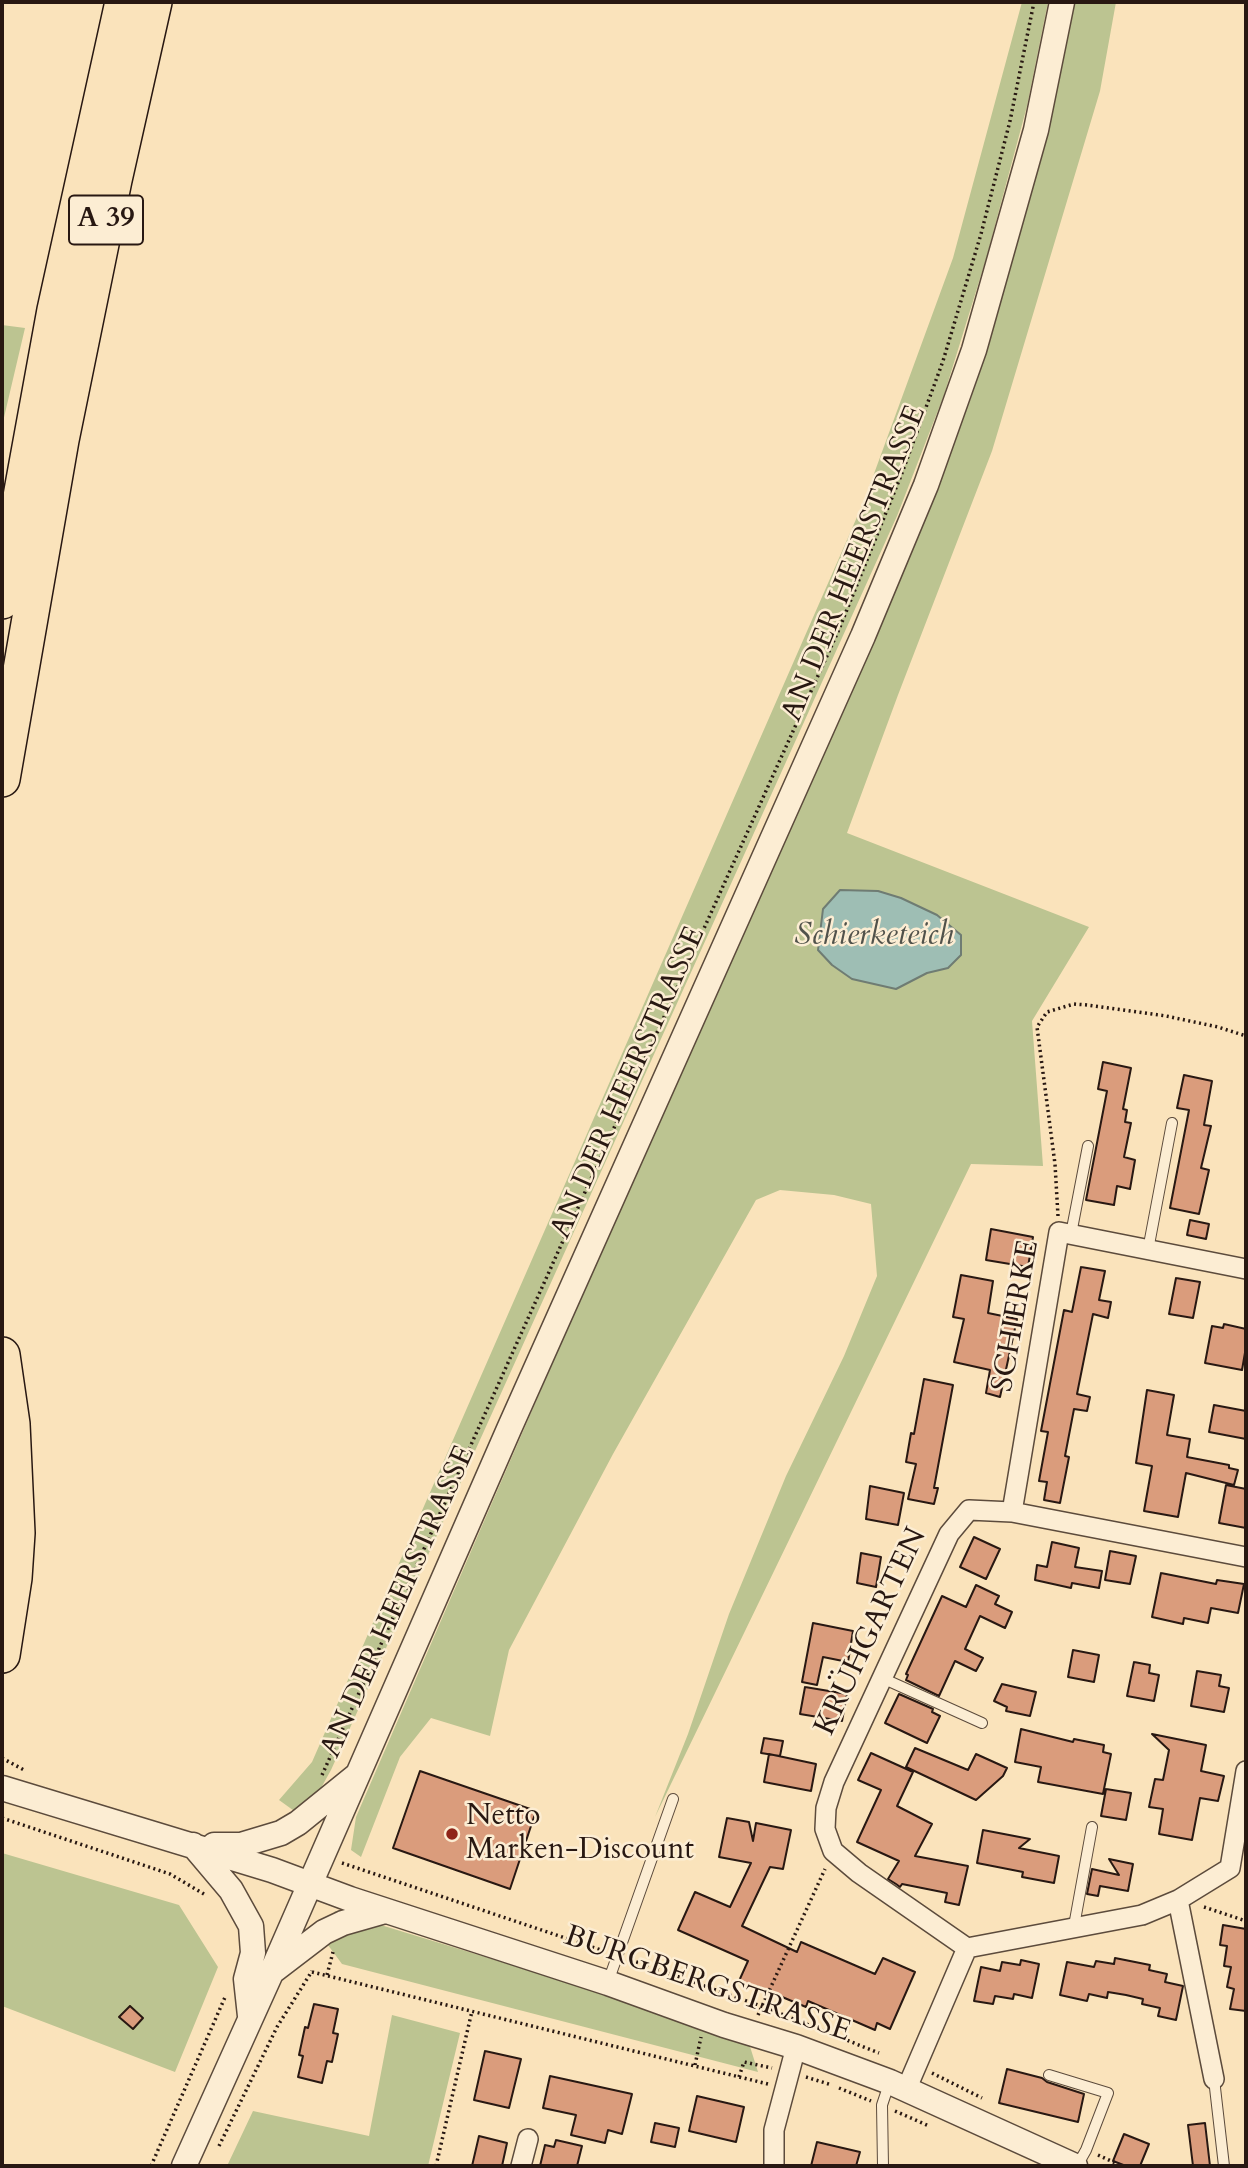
<!DOCTYPE html>
<html>
<head>
<meta charset="utf-8">
<style>
  body { margin:0 }
  #map { position:relative; width:1248px; height:2168px; overflow:hidden; background:#fae3bb; font-family:Cardo,serif }
  canvas { display:block }
  .frame { position:absolute; inset:0; border:4px solid #281812; pointer-events:none }
</style>
</head>
<body>
<div id="map">
<canvas width="1248" height="2168"></canvas>
<div class="frame"></div>
</div>
<script>
const ctx = document.querySelector('canvas').getContext('2d');
ctx.lineJoin = 'round';
function fill(path, color) {
  ctx.fillStyle = color;
  ctx.fill(path, 'evenodd');
}
function toPath(rows) {
  const path = new Path2D();
  for (const r of rows) {
    path.moveTo(r[0], r[1]);
    for (let i = 2; i < r.length; i += 2) path.lineTo(r[i], r[i + 1]);
  }
  return path;
}
function strokePath(path, color, width, dash) {
  ctx.strokeStyle = color;
  ctx.lineWidth = width;
  ctx.lineCap = dash ? 'butt' : 'round';
  ctx.setLineDash(dash || []);
  ctx.stroke(path);
}
function write(font, color, halo, rows, align = 'center') {
  ctx.font = font + ' Cardo,serif';
  ctx.lineWidth = 5;
  ctx.setLineDash([]);
  ctx.textBaseline = 'middle';
  ctx.strokeStyle = halo;
  ctx.fillStyle = color;
  for (const [text, x, y, turn = 0] of rows) {
    ctx.save();
    ctx.translate(x, y);
    ctx.rotate((+turn || 0) * Math.PI / 180);
    ctx.textAlign = isNaN(turn) ? turn : align;
    if (halo) ctx.strokeText(text, 0, 0);
    ctx.fillText(text, 0, 0);
    ctx.restore();
  }
}
fill(toPath([
  [1022,2,1048,2,1027,106,986,259,944,395,897,516,331,1770,321,1788,297,1813,279,1800,312,1762,864,501,953,258],
  [1073,2,1116,2,1100,91,992,451,898,695,847,833,1089,927,1032,1021,1043,1166,971,1164,655,1817,688,1734,729,1614,786,1476,844,1356,877,1276,871,1204,834,1195,780,1190,756,1200,613,1454,509,1650,490,1736,431,1718,400,1757,361,1857,351,1850,356,1817,701,1020,909,559,971,398,1021,217],
  [2,325,25,328,2,426],
  [2,1853,179,1905,218,1967,175,2072,2,2006],
  [335,1911,747,2037,758,2072,342,1964,322,1937],
  [392,2015,460,2033,428,2166,227,2166,253,2111,369,2136]
]), '#bcc491');
const water = toPath([
  [840,890,878,891,901,898,937,915,961,935,961,955,948,968,927,973,896,989,852,979,832,965,818,950,823,909,840,890]
]);
fill(water, '#9ebeb4');
strokePath(water, '#6f7c73', 2);
const building = toPath([
  [1103,1062,1131,1068,1123,1109,1127,1110,1125,1122,1131,1123,1124,1157,1135,1160,1130,1189,1117,1186,1114,1205,1086,1200,1107,1091,1098,1089,1103,1062],
  [1184,1075,1212,1081,1204,1125,1211,1126,1201,1168,1209,1170,1199,1214,1170,1208,1189,1110,1177,1108,1184,1075],
  [1190,1220,1209,1224,1206,1239,1187,1235,1190,1220],
  [991,1229,1033,1237,1028,1267,986,1260,991,1229],
  [1081,1267,1105,1271,1099,1300,1111,1302,1108,1318,1093,1314,1077,1394,1090,1397,1087,1411,1074,1409,1065,1456,1069,1457,1060,1503,1044,1500,1047,1482,1039,1481,1048,1432,1041,1431,1064,1310,1072,1312,1081,1267],
  [961,1275,993,1281,988,1313,1017,1319,1000,1397,986,1393,990,1370,954,1362,964,1319,953,1317,961,1275],
  [1176,1278,1200,1282,1193,1318,1169,1314,1176,1278],
  [1224,1324,1246,1329,1246,1347,1242,1370,1205,1363,1212,1326,1223,1328,1224,1324],
  [924,1379,953,1385,934,1488,938,1488,934,1504,908,1499,916,1464,906,1462,911,1433,914,1434,924,1379],
  [1147,1390,1174,1395,1167,1435,1190,1439,1187,1457,1229,1465,1229,1468,1238,1470,1234,1485,1186,1473,1178,1517,1144,1511,1152,1466,1136,1463,1147,1390],
  [1214,1405,1246,1411,1246,1439,1209,1432,1214,1405],
  [1226,1485,1246,1489,1246,1528,1219,1523,1226,1485],
  [870,1486,904,1493,898,1525,866,1519,870,1486],
  [974,1537,1000,1549,986,1579,960,1567,974,1537],
  [1052,1542,1079,1548,1075,1567,1102,1571,1099,1588,1072,1583,1071,1588,1035,1580,1037,1565,1047,1567,1052,1542],
  [1110,1551,1136,1556,1130,1584,1105,1580,1110,1551],
  [861,1553,881,1557,876,1587,857,1583,861,1553],
  [1161,1573,1216,1584,1217,1580,1244,1584,1238,1613,1211,1608,1208,1623,1184,1618,1183,1624,1152,1617,1161,1573],
  [976,1585,999,1596,995,1604,1012,1612,1005,1628,980,1616,965,1649,983,1658,976,1671,955,1661,939,1696,906,1680,908,1675,906,1674,942,1596,966,1607,976,1585],
  [813,1623,853,1631,848,1662,823,1657,817,1685,802,1682,813,1623],
  [1073,1650,1099,1655,1094,1682,1068,1677,1073,1650],
  [1134,1662,1150,1665,1149,1673,1159,1675,1154,1701,1127,1696,1134,1662],
  [1197,1671,1221,1675,1219,1686,1229,1688,1224,1712,1191,1706,1197,1671],
  [1002,1684,1036,1692,1030,1716,1006,1711,1007,1707,994,1701,1002,1684],
  [805,1687,847,1694,842,1721,800,1714,805,1687],
  [899,1694,933,1709,932,1712,940,1716,927,1743,885,1723,899,1694],
  [1021,1729,1073,1742,1074,1739,1104,1745,1103,1752,1111,1754,1103,1794,1038,1782,1041,1767,1015,1762,1021,1729],
  [1152,1734,1206,1745,1201,1771,1224,1776,1218,1801,1200,1798,1192,1840,1159,1834,1163,1809,1149,1807,1155,1779,1163,1780,1169,1750,1152,1734],
  [764,1738,783,1741,780,1756,761,1753,764,1738],
  [915,1748,968,1770,976,1754,1007,1768,1003,1776,976,1800,906,1767,915,1748],
  [871,1753,913,1772,897,1806,932,1824,915,1856,968,1866,959,1905,945,1902,947,1893,902,1884,900,1887,896,1884,888,1879,899,1861,857,1842,881,1790,858,1780,871,1753],
  [769,1754,816,1764,811,1791,764,1782,769,1754],
  [420,1771,536,1811,510,1889,393,1848,420,1771],
  [1106,1789,1131,1793,1126,1820,1101,1816,1106,1789],
  [727,1818,749,1822,753,1841,756,1823,791,1830,783,1869,770,1867,742,1926,797,1952,801,1942,875,1974,883,1958,915,1972,890,2029,877,2023,875,2030,808,2001,806,2007,756,1986,755,1988,739,1981,748,1961,678,1930,695,1892,730,1907,751,1863,719,1857,727,1818],
  [983,1830,1030,1839,1019,1848,1059,1856,1054,1883,1022,1877,1023,1872,977,1863,983,1830],
  [1109,1859,1133,1864,1128,1891,1100,1886,1098,1896,1087,1894,1092,1869,1119,1875,1109,1859],
  [1223,1925,1246,1929,1246,2011,1230,2009,1234,1989,1227,1987,1231,1967,1224,1966,1227,1946,1220,1945,1223,1925],
  [1115,1958,1150,1965,1149,1970,1167,1974,1165,1982,1183,1986,1176,2020,1158,2016,1160,2008,1142,2004,1143,1999,1126,1995,1108,1992,1107,1998,1089,1994,1087,2001,1060,1995,1067,1962,1094,1967,1096,1961,1114,1964,1115,1958],
  [1021,1960,1039,1964,1032,1998,1014,1994,1013,1999,995,1996,993,2004,974,2001,981,1967,1000,1971,1002,1962,1020,1965,1021,1960],
  [314,2004,338,2009,333,2033,338,2034,332,2062,327,2061,322,2083,298,2077,303,2056,299,2055,305,2027,308,2028,314,2004],
  [130,2006,143,2018,133,2029,119,2017,130,2006],
  [485,2051,521,2059,509,2108,474,2100,485,2051],
  [1007,2069,1042,2078,1047,2082,1084,2094,1078,2122,999,2103,1007,2069],
  [550,2076,632,2094,622,2134,608,2130,605,2143,571,2135,576,2115,543,2108,550,2076],
  [697,2096,744,2107,736,2142,689,2131,697,2096],
  [655,2123,679,2128,675,2147,651,2142,655,2123],
  [1205,2123,1210,2166,1193,2166,1188,2125,1205,2123],
  [1124,2134,1149,2144,1140,2166,1126,2166,1113,2161,1124,2134],
  [479,2136,507,2143,502,2166,472,2166,479,2136],
  [556,2140,582,2146,577,2166,540,2166,545,2145,554,2147,556,2140],
  [817,2142,860,2152,856,2166,811,2166,817,2142]
]);
fill(building, '#da9c7c');
strokePath(building, '#281812', 2);
const service = toPath([
  [1071,1234,1088,1146],
  [1148,1250,1172,1123],
  [882,1678,982,1723],
  [1074,1926,1092,1827],
  [608,1982,673,1799],
  [1049,2075,1108,2093,1086,2150,1077,2166],
  [1214,2079,1224,2166],
  [883,2166,882,2105,889,2084]
]);
const minor = toPath([
  [1012,1512,1059,1232,1246,1269],
  [1246,1557,1012,1512,969,1510,949,1534,834,1782,826,1808,825,1829,833,1851,859,1873,967,1948,1142,1915,1178,1900,1230,1868,1246,1771],
  [1178,1900,1214,2079],
  [906,2090,967,1948],
  [521,2166,528,2139],
  [774,2166,774,2130,796,2047]
]);
const tertiary = toPath([
  [2,1788,272,1870,350,1899,608,1983,724,2025,796,2047,890,2082,1075,2166],
  [193,1845,231,1890,251,1926,253,1953,246,1979,250,2016],
  [214,1845,241,1845,281,1833,298,1823,356,1776],
  [273,1971,324,1932,343,1923,385,1911],
  [184,2166,272,1971,509,1429,863,636,926,485,974,350,1036,130,1062,2]
]);
const motorway = toPath([
  [2,601,55,310,123,2],
  [2,779,61,440,114,180,154,2],
  [2,1355,12,1424,17,1533,14,1578,2,1655]
]);
strokePath(service, '#5c4b3c', 12);
strokePath(minor, '#5c4b3c', 22);
strokePath(tertiary, '#5c4b3c', 27);
strokePath(motorway, '#281812', 38);
strokePath(toPath([
  [1058,1216,1055,1164,1037,1027,1047,1012,1074,1004,1087,1005,1166,1016,1218,1027,1246,1036],
  [2,1758,24,1770],
  [322,1775,840,627,902,473,943,361,981,234,1010,121,1034,2],
  [2,1818,170,1874,204,1894],
  [342,1863,604,1951],
  [1204,1907,1246,1921],
  [631,1960,761,2006,879,2053],
  [312,1972,768,2084],
  [327,1975,333,1952],
  [758,2015,825,1869],
  [695,2065,701,2037],
  [932,2073,982,2098],
  [739,2077,744,2062,772,2068],
  [806,2077,832,2085],
  [839,2088,871,2101],
  [895,2111,929,2126],
  [219,2146,277,2027,312,1971],
  [1098,2155,1122,2166],
  [151,2166,226,1995],
  [436,2166,472,2011]
]), '#281812', 3.5, [2, 3.5]);
strokePath(service, '#fcedd3', 10);
strokePath(minor, '#fcedd3', 19);
strokePath(tertiary, '#fcedd3', 24);
strokePath(motorway, '#fae3bb', 35);
for (const [x, y, r, color] of [
  [452,1834,7,"#8f2418"]
]) {
  const dot = new Path2D();
  dot.arc(x, y, r, 0, 2 * Math.PI);
  ctx.fillStyle = color;
  ctx.fill(dot);
  strokePath(dot, '#fcedd3', 2.5);
}
for (const [x, y, w] of [
  [106,220,74]
]) {
  const box = new Path2D();
  box.roundRect(x - w / 2, y - 24.5, w, 49, 5);
  ctx.fillStyle = '#fcedd3';
  ctx.fill(box);
  strokePath(box, '#281812', 2);
}
write('bold 28px', '#281812', null, [
  ["A 39",106,220]
]);
write('30px', '#281812', '#fcedd3', [
  ["AN DER HEERSTRASSE",855,564,-68],
  ["AN DER HEERSTRASSE",629,1083,-66],
  ["SCHIERKE",1017,1316,-80],
  ["AN DER HEERSTRASSE",399,1602,-66],
  ["KRÜHGARTEN",872,1632,-65],
  ["BURGBERGSTRASSE",707,1985,19]
]);
write('30px', '#281812', '#fcedd3', [
  ["Netto",466,1817],
  ["Marken-Discount",466,1851]
], 'left');
write('italic 32px', '#51524b', '#fcedd3', [
  ["Schierketeich",874,937]
]);
</script>
</body>
</html>
